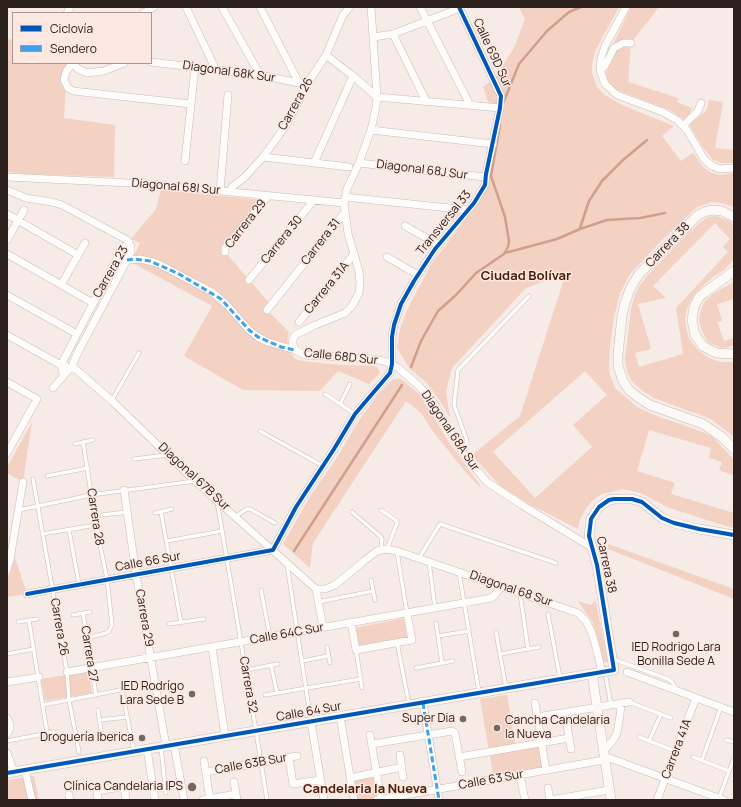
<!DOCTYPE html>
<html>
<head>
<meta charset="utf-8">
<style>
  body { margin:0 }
  #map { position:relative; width:741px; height:807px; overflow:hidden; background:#f6ebe6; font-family:Manrope,sans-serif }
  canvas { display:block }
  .frame { position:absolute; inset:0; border:8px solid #2c201c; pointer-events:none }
  .legend { position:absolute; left:12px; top:12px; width:140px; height:52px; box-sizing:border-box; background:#fce8e0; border:1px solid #a99892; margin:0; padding:5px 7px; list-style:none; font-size:12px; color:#2c201c }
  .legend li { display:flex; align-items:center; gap:8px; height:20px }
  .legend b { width:20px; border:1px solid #a99892 }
</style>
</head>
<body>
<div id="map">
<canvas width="741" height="807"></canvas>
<div class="frame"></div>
<ul class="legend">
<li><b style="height:5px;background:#0057b8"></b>Ciclovía</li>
<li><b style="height:5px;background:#3ea2ea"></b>Sendero</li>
</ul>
</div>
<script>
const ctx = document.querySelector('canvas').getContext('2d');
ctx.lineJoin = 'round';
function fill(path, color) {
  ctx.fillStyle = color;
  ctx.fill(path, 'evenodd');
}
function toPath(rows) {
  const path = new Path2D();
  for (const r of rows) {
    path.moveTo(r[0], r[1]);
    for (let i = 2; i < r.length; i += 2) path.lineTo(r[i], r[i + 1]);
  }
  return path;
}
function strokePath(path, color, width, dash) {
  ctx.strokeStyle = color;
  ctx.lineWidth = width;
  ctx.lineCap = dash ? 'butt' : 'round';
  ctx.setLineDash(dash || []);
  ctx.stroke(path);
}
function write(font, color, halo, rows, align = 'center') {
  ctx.font = font + ' Manrope,sans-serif';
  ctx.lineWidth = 3;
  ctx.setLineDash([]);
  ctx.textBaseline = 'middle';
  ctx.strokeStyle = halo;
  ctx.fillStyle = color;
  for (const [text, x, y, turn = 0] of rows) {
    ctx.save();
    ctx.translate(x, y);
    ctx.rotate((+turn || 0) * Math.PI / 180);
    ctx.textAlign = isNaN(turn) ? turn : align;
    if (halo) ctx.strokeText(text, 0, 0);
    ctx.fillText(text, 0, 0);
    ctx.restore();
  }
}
fill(toPath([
  [519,7,619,7,595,51,592,64,592,73,597,87,605,95,622,105,674,126,662,136,681,161,693,153,704,168,712,173,721,175,734,173,734,207,721,203,712,202,697,207,663,239,630,274,620,293,614,317,610,346,609,367,610,375,615,388,637,407,654,415,694,429,712,436,734,460,734,476,719,470,722,462,709,458,711,448,649,430,637,471,675,483,671,494,734,513,734,528,716,523,667,507,641,493,623,489,601,494,592,501,585,510,580,520,578,529,529,504,501,487,472,455,520,416,564,279,556,277,526,288,452,368,446,391,450,418,440,401,427,383,410,369,397,348,400,329,407,310,432,263,478,203,486,189,500,105,488,102,483,87,494,79,514,48,525,19],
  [585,371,607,395,573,425,592,447,535,498,493,452],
  [631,7,659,7,631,43,628,82,678,98,677,102,692,108,690,114,684,120,672,111,617,90,612,87,608,81,606,72,606,59],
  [13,39,13,63,72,63,69,67,66,85,64,118,115,125,114,177,25,174,7,172,7,40],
  [709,100,723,102,715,148,732,150,734,146,734,163,722,163,713,160,702,146,689,124,704,113,707,109],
  [161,190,264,200,225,252,271,305,267,310,289,332,287,343,289,351,291,354,295,359,302,361,343,365,374,366,377,367,380,373,369,384,338,371,320,391,243,390,184,356,212,306,131,262,140,243,131,239,156,209],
  [716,216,730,221,734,226,734,259,724,270,714,276,695,293,687,308,685,319,687,332,689,339,698,350,709,358,720,362,734,362,734,437,711,419,654,398,640,389,631,380,627,371,625,360,631,309,635,295,640,285,647,276,685,236,702,221,708,217],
  [715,223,730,239,723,247,728,252,676,308,683,354,639,367,635,353,651,349,638,304,666,298,653,286],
  [734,282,734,299,717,304,722,321,717,322,724,341,734,338,734,346,722,348,709,343,706,339,702,331,699,320,701,309,705,301,714,293],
  [397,379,401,379,419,394,449,442,484,491,468,475,431,429,422,414,406,401,313,543,310,568,283,544,311,495,338,456,356,425,378,394,392,380],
  [32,422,23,482,7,473,7,467],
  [608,544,734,589,734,599,608,549],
  [15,558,27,594,7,597,7,580],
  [595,598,596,603,608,662,603,662,593,623,578,601,591,605,595,601],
  [404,618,407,637,359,646,355,628],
  [89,671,92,693,45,701,41,679],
  [507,695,516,747,541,743,546,770,494,779,480,699],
  [377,773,377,800,354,800,350,778],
  [34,776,39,800,7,800,7,780]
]), '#f3d1c3');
strokePath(toPath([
  [504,101,519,64,547,31,569,12,581,7],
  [580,228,589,201,602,181,623,160,647,140],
  [505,253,557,239,580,229,607,220,640,218,665,213],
  [411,367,421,341,438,311,456,295,476,273,504,254,508,247,509,241,505,217,491,176,500,125],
  [294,551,402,385]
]), '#d1a08d', 2.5);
const lane = toPath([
  [325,394,355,414],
  [112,400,139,353],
  [340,404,350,384],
  [260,431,323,466],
  [83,442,96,525,107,579,112,625,109,631,106,633,87,638],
  [75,444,93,440],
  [464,452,467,441,454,405,458,370,529,296],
  [134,459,167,455],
  [47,476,88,468],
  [33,479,67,672,69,700,79,752],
  [217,501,256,731,267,800],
  [19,510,91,495,195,481],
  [381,510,397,521,397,523,387,549],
  [161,512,181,623],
  [352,512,380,536,382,539,381,550],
  [155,513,172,509],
  [102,515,127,512],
  [236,516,247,509,250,509,275,523],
  [69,530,79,584],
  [42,534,96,525],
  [167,541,222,531],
  [397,552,407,613],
  [419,558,440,524,556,563],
  [429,562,435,608],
  [287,564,311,722],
  [459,572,479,692],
  [371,580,375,600],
  [261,590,270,637],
  [520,593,528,649],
  [318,602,373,591],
  [83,613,96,695],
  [548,614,560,678],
  [73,615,90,612],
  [29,621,47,732],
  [18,622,37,619],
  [436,623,442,663],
  [169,624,204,619],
  [496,632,506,688],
  [438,636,469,631],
  [397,642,409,704],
  [327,647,330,663],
  [356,650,362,688],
  [7,654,34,649],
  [500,654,539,647],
  [613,659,668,679,672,682,676,689],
  [302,661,328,656],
  [271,665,277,693],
  [416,668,453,661],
  [246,670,278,664],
  [606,678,611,705],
  [265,695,361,679],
  [629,702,671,718],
  [43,705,120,690,122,691,134,751],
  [98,710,101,731],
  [99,720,128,717],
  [639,737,675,751],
  [726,740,734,742],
  [7,741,54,732],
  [649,741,661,714],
  [161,748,166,793],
  [693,757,729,771],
  [702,760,721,707],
  [719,798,734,758]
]);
const street = toPath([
  [186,7,216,70],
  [222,7,260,75],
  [260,7,299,83],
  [420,7,470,105],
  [626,7,605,46,601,58,600,70,605,84,617,95,663,112,677,120,687,130,704,159,712,166,720,169,734,168],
  [67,13,70,7],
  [143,13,154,7],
  [393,34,426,101],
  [373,37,393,34,460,8],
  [326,55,353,76,377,97],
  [151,62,260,75,299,83,306,86],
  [72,63,66,72,64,80,68,88,73,91,191,104],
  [73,63,78,69,87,73,104,71,124,63],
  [600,70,605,66,614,48,623,43,631,43],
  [377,97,500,108],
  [683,126,698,111,701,103],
  [371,130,493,144],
  [263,157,349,167],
  [185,161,195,67],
  [314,163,353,76],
  [359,163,485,177],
  [7,177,150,184,344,203],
  [7,190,26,198,52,202,62,205,127,240,131,246,131,252,127,260,78,352,72,366,53,388],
  [220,191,228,95],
  [229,192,232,187,245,177,263,157,287,124,306,86,326,55,343,15,350,7],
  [345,197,468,210],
  [7,214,78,255],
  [405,226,439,245],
  [7,240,24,210],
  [225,252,225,248,268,196],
  [7,254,93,303],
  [387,257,418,275],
  [127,260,140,259,157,263,212,292,227,305,249,330,258,337,268,342,295,350,305,355,373,359,384,361,397,367,417,384,431,399,463,453,487,482,522,505,591,547],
  [249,280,314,200],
  [61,285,85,243],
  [7,295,77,334],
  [267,310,345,212],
  [299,322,354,254],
  [7,335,61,365,65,365],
  [295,350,292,342,295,335,313,326,345,313,352,306,359,293,360,283,359,271,348,234,344,203,347,189,359,163,371,130,376,107,377,97,371,7],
  [72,366,112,401,195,481,316,589],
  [63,374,61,365,77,334,122,249,129,242],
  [7,382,37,399,7,453],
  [124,490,136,574,166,746],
  [7,570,10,560,23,482],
  [316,589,325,589,335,585,364,561,377,551,386,549,397,551,578,613,586,621,592,633,597,651,602,672],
  [316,589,323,627],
  [27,594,273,550,296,507,334,449,355,414,390,373,392,364,392,337,394,325,401,304,414,281,435,249,474,203,485,185,486,174,500,108,501,96,459,7],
  [351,622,356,650,412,640,407,613],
  [212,647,225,736],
  [67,672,492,598,502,586],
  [627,672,734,712],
  [7,682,39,677],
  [423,703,439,800],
  [535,703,546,770],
  [340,716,354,800],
  [537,717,629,702],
  [7,718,10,724,10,728,7,734],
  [311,722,324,800],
  [567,725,571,749],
  [370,735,381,799],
  [174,744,184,800],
  [372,744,452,731,455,733,462,772],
  [147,749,155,800],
  [603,752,614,739,617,733,620,715,621,703],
  [7,753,14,772],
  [400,755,403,777],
  [604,756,724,800],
  [459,757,569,738],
  [289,758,293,784,320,780],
  [204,761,210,800],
  [25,770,32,800],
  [206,772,297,756],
  [520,775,525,800],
  [350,778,402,767],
  [234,782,237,800],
  [548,788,550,800],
  [69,795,70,800],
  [98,800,97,791,121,787,125,791,126,800],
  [203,800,236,794],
  [377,800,604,760],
  [550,800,609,790],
  [657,800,696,698]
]);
const secondary = toPath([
  [734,217,722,211,714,210,707,211,698,215,639,274,630,289,625,303,622,316,618,354,618,366,623,381,629,390,639,398,650,405,703,424,722,437,734,449],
  [734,271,704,293,699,297,694,307,692,320,695,335,703,346,716,353,734,354],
  [592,674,611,800],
  [7,773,614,670,597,565,589,536,591,519,599,507,609,500,614,499,632,499,642,502,662,518,674,523,699,529,734,535]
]);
strokePath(lane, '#c7bdb8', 4.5);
strokePath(street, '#c7bdb8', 8);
strokePath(secondary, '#c7bdb8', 10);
strokePath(lane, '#fefcfb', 3.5);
strokePath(street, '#fefcfb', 7);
strokePath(secondary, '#fbf8f6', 9);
strokePath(toPath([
  [127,260,134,259,150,261,179,274,221,299,249,330,258,337,281,347,295,350],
  [423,703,439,800]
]), '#3ea2ea', 3, [6, 3]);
strokePath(toPath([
  [27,594,273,550,296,507,334,449,355,414,390,373,392,364,392,337,394,325,401,304,414,281,435,249,474,203,485,185,486,174,500,108,501,96,459,7],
  [7,773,614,670,597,565,589,536,591,519,599,507,609,500,614,499,632,499,642,502,662,518,674,523,699,529,734,535]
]), '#0057b8', 4);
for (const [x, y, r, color] of [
  [676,634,4,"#736763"],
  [192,694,4,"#736763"],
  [463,719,4,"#736763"],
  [497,728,4,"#736763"],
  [142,738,4,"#736763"],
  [192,787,5,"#736763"]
]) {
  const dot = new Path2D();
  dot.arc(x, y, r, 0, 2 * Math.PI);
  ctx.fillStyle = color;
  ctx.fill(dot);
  strokePath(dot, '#fce8e0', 1.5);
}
write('12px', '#2c201c', '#fce8e0', [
  ["Calle 69D Sur",492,53,65],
  ["Diagonal 68K Sur",229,72,8],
  ["Carrera 26",296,104,-61],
  ["Diagonal 68J Sur",422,170,7],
  ["Diagonal 68I Sur",176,187,5],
  ["Transversal 33",444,223,-51],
  ["Carrera 29",246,224,-52],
  ["Carrera 30",282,240,-51],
  ["Carrera 31",321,242,-52],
  ["Carrera 38",668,245,-46],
  ["Carrera 23",111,272,-60],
  ["Carrera 31A",327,288,-51],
  ["Calle 68D Sur",341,357,6],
  ["Diagonal 68A Sur",450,431,56],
  ["Diagonal 67B Sur",194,477,43],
  ["Carrera 28",95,517,81],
  ["Calle 66 Sur",148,562,-10],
  ["Carrera 38",606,565,78],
  ["Diagonal 68 Sur",511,589,19],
  ["Carrera 29",144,618,80],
  ["Carrera 26",59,627,80],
  ["Calle 64C Sur",287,634,-10],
  ["Carrera 27",89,654,81],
  ["Carrera 32",248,685,80],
  ["Calle 64 Sur",309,712,-10],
  ["Carrera 41A",677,749,-69],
  ["Calle 63B Sur",251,764,-10],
  ["Calle 63 Sur",491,780,-10]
]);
write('12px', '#2c201c', '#fce8e0', [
  ["IED Rodrigo Lara",676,648,"center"],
  ["Bonilla Sede A",676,662,"center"],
  ["IED Rodrígo",184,687],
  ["Lara Sede B",184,701],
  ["Super Dia",455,719],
  ["Cancha Candelaria",505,721,"left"],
  ["la Nueva",505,735,"left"],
  ["Droguería Iberica",134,738],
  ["Clínica Candelaria IPS",183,787]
], 'right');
write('bold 13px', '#4a1a05', '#fce8e0', [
  ["Ciudad Bolívar",526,276],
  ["Candelaria la Nueva",365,789]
]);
</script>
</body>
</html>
